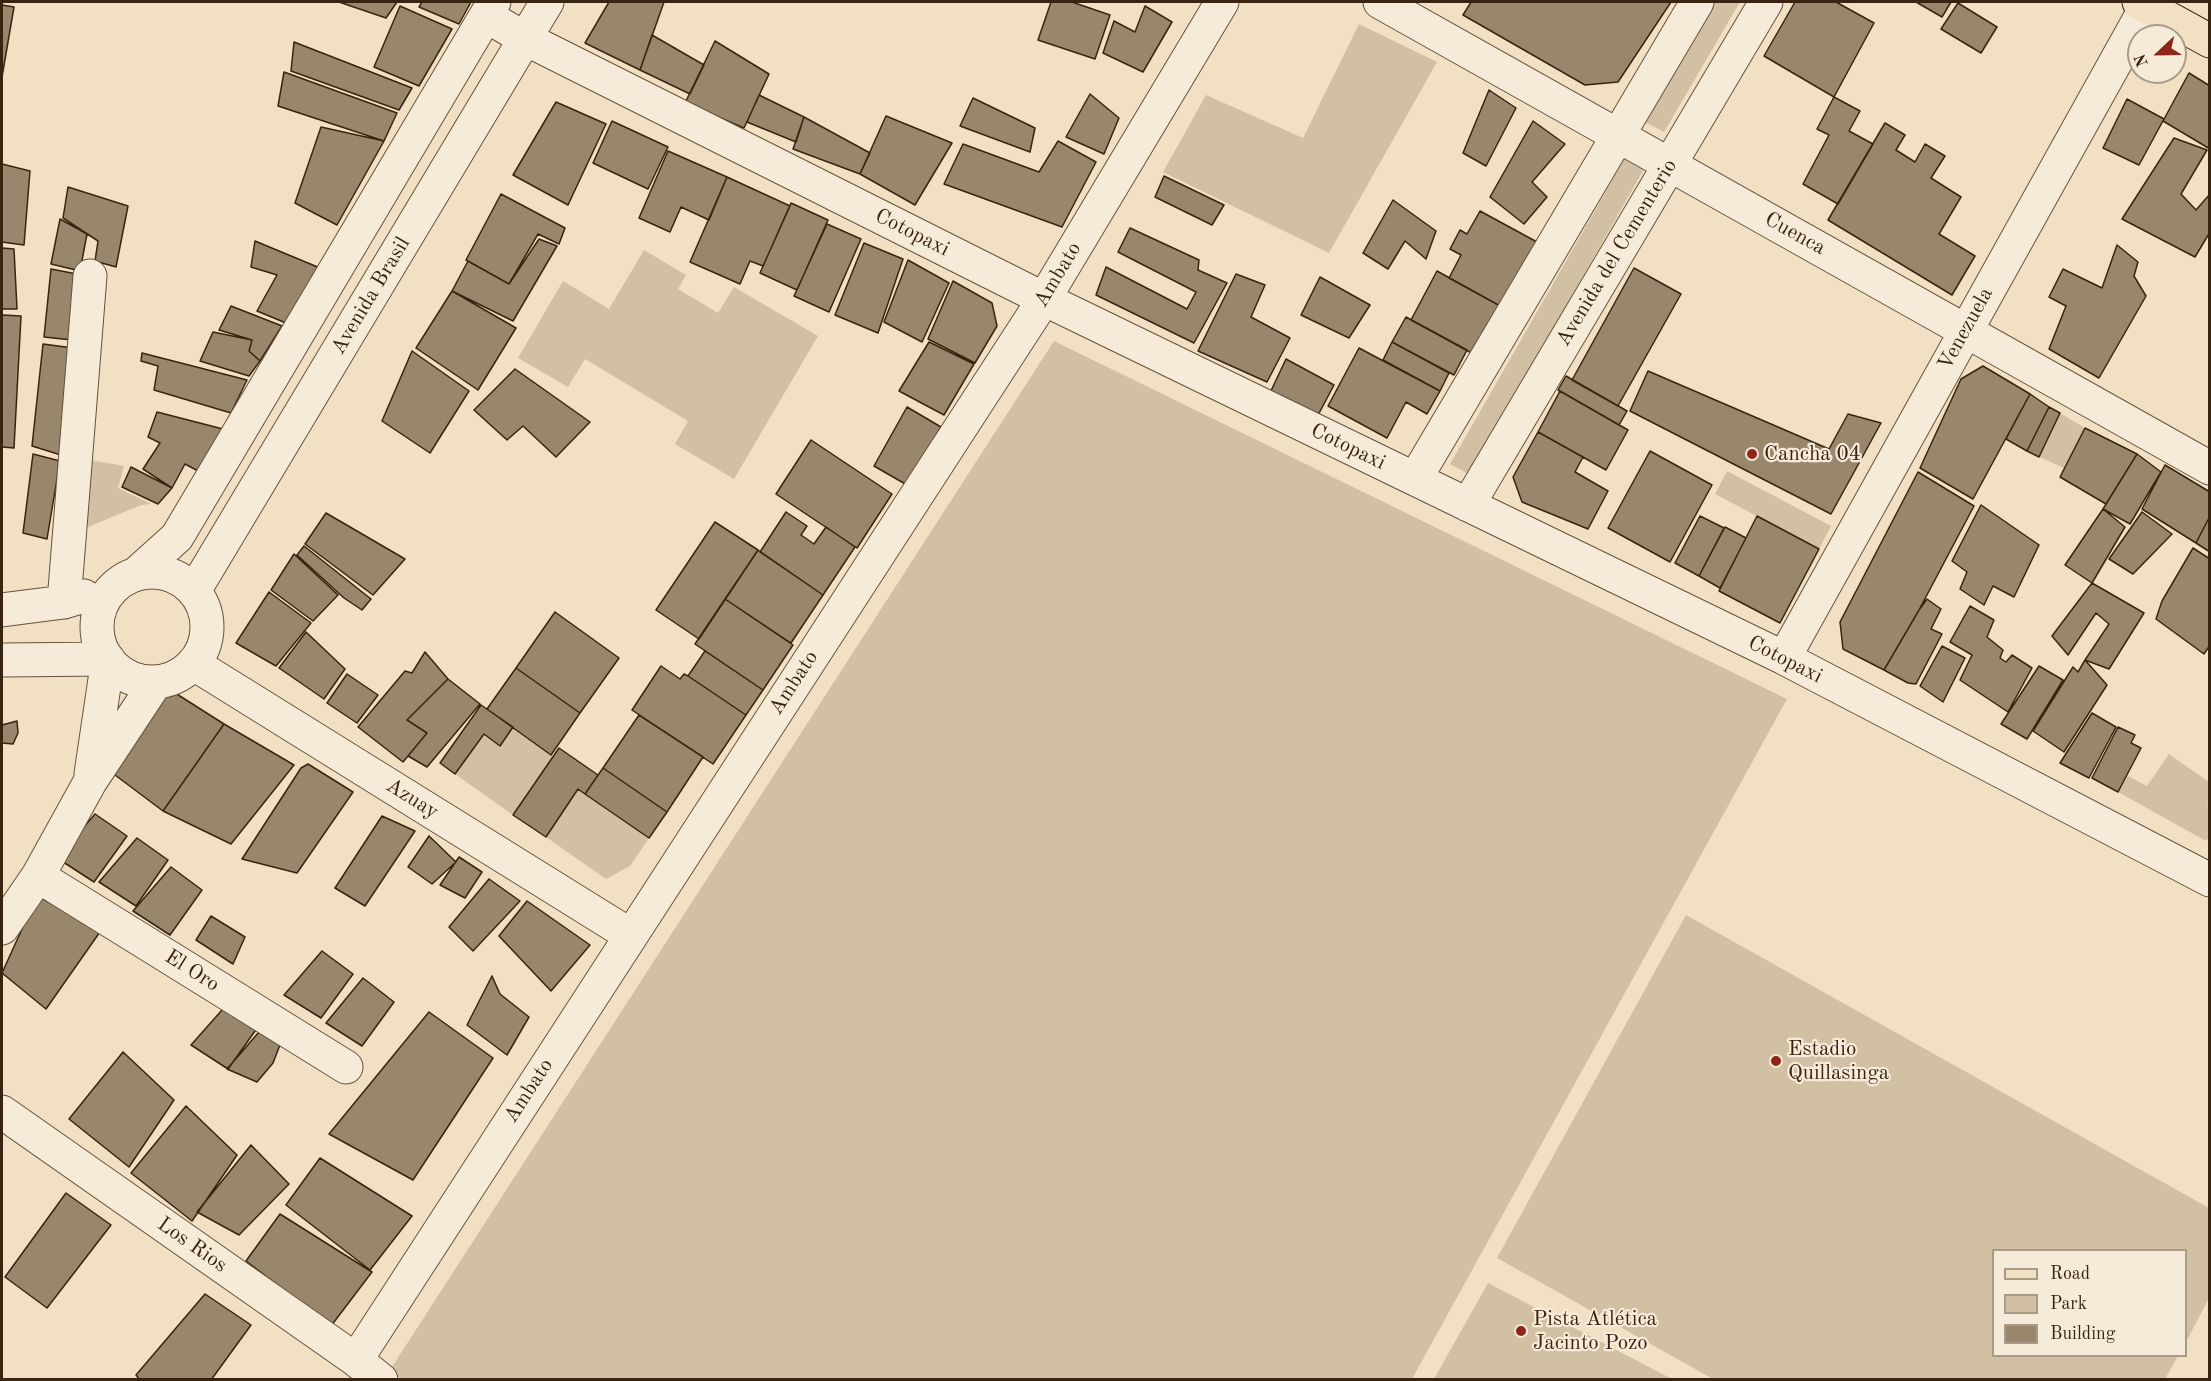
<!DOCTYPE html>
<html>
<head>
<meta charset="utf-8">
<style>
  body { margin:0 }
  #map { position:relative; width:2211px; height:1381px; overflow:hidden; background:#f1e0c3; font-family:"Old Standard TT",serif }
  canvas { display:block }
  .frame { position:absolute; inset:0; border:3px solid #382410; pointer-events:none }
  .legend { position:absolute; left:1992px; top:1249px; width:195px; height:108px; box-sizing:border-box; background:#f6ebd8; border:2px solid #aa9b88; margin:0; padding:8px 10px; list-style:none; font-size:18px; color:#382410 }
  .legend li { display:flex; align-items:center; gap:12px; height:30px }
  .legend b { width:30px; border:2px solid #aa9b88 }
  .north { position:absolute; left:2127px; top:24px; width:60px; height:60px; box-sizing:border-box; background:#f6ebd8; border:2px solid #aa9b88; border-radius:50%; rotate:248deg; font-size:16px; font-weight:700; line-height:24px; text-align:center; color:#382410 }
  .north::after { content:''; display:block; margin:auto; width:21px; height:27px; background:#8f2418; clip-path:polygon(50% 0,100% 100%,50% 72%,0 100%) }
</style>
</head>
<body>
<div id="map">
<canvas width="2211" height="1381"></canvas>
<div class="frame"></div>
<ul class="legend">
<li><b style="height:8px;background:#f1e0c3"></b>Road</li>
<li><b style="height:16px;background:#d2c0a5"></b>Park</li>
<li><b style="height:16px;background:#98866d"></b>Building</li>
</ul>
<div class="north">N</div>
</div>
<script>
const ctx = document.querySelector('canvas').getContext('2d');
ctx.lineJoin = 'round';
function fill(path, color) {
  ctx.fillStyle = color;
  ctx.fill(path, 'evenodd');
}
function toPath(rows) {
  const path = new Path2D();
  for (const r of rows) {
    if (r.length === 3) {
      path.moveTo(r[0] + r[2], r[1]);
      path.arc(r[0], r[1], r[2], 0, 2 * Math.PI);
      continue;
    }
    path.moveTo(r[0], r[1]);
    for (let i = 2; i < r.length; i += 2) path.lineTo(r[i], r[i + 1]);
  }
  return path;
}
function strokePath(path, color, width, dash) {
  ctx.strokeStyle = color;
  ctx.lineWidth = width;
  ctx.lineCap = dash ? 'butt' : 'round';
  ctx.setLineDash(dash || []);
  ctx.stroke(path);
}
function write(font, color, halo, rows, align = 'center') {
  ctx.font = font + ' "Old Standard TT",serif';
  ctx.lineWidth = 4.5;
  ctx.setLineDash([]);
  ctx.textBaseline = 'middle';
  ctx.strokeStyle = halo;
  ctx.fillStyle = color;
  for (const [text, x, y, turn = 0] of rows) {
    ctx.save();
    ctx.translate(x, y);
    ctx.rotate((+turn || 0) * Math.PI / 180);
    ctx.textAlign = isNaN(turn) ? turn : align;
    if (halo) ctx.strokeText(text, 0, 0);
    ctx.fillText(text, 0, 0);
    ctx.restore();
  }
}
fill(toPath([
  [1715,2,1740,2,1664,132,1645,122],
  [1359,24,1437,62,1329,253,1163,172,1206,95,1303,138],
  [1629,151,1648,162,1470,475,1450,464],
  [644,250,686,275,678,289,718,313,734,287,818,336,734,479,675,444,688,421,585,359,568,387,518,358,563,281,609,309],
  [1054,341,1787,699,1412,1379,403,1380,390,1370],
  [2060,413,2085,428,2064,468,2039,457],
  [90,460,124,466,118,488,151,504,141,505,83,529],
  [1727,471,1831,526,1819,549,1715,494],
  [513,727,553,756,513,815,455,774,484,734,500,745],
  [2169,754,2209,782,2209,799,2207,803,2209,805,2209,837,2206,841,2118,792,2128,776,2147,786],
  [578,789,649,838,630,866,606,879,546,837],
  [1686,915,2209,1208,2209,1298,2186,1342,2186,1250,1994,1250,1994,1356,2178,1356,2165,1379,1713,1379,1497,1258],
  [1488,1283,1672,1379,1434,1379]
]), '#d2c0a5');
const building = toPath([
  [339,2,397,2,386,18,339,2],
  [422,2,471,2,459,24,419,7,422,2],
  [609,2,664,2,640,70,585,43,609,2],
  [1051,2,1072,2,1110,15,1095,59,1038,40,1051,2],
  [1471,2,1671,2,1618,82,1585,85,1463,15,1471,2],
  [1795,2,1836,2,1874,23,1834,97,1764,56,1795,2],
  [1916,2,1951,2,1942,17,1916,2],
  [1958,3,1997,27,1981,53,1941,29,1958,3],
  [2,5,14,7,2,77,2,5],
  [400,6,452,29,419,86,374,67,400,6],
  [1145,6,1172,22,1143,72,1103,53,1114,21,1135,32,1145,6],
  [652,35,704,65,690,94,640,70,652,35],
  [715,41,769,74,744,128,685,103,715,41],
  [294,42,412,88,399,110,291,71,294,42],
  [284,72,397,113,384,141,278,106,284,72],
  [2189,73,2210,86,2210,149,2163,121,2189,73],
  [1489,90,1516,108,1486,166,1463,153,1489,90],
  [1090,94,1119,118,1104,154,1066,137,1090,94],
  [759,95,804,117,796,142,747,122,759,95],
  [1834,97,1860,111,1849,131,1873,144,1838,204,1803,184,1829,135,1817,129,1834,97],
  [973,98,1035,128,1030,152,960,126,973,98],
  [2127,99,2164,119,2139,165,2103,148,2127,99],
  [556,102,606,124,568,205,513,175,556,102],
  [886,116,952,143,915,205,860,174,886,116],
  [804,117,870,153,860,174,793,149,804,117],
  [612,121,668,147,648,189,593,163,612,121],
  [1533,121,1565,144,1532,182,1547,197,1524,224,1490,197,1533,121],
  [1885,123,1905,135,1896,150,1915,162,1925,144,1945,156,1931,178,1961,197,1939,234,1975,256,1952,295,1828,220,1885,123],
  [321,127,384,141,337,225,295,203,321,127],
  [2174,138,2207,150,2181,194,2196,210,2210,194,2210,232,2195,257,2122,219,2174,138],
  [1058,141,1096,162,1062,227,944,184,963,144,1039,172,1058,141],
  [668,151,727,177,709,220,681,207,670,232,639,218,668,151],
  [2,164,30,171,24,245,2,242,2,164],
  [1164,176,1224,205,1212,225,1155,197,1164,176],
  [727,177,790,206,763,266,750,261,740,284,690,262,727,177],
  [68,187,128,206,116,267,95,261,98,241,63,218,68,187],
  [501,194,565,228,559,244,538,234,509,284,466,260,501,194],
  [1393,200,1436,231,1426,259,1405,241,1388,269,1363,253,1393,200],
  [791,203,828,220,797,290,760,273,791,203],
  [1480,211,1537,242,1502,307,1449,278,1461,255,1450,249,1460,230,1467,234,1480,211],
  [60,219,87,234,80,271,51,264,60,219],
  [827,224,861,239,829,312,794,296,827,224],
  [1130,228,1199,260,1198,270,1227,283,1194,343,1096,295,1106,267,1187,309,1196,292,1118,252,1130,228],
  [539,239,557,246,513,321,452,291,468,261,509,284,539,239],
  [255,241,320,268,286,323,257,311,277,275,251,267,255,241],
  [864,243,903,259,878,333,835,315,864,243],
  [2117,245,2138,262,2134,276,2146,296,2099,378,2049,349,2066,306,2049,297,2063,269,2102,288,2117,245],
  [2,248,14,249,17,309,2,309,2,248],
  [908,260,949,283,922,342,884,322,908,260],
  [1634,268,1681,294,1618,406,1572,380,1634,268],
  [51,269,82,275,72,340,44,337,51,269],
  [1437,271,1502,307,1477,356,1411,320,1437,271],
  [1236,274,1265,285,1251,317,1290,338,1267,382,1198,351,1236,274],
  [1320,277,1370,305,1349,338,1301,315,1320,277],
  [953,281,992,303,997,326,975,363,928,339,953,281],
  [452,291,516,328,478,390,416,348,452,291],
  [231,306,282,326,260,361,249,351,252,340,219,330,231,306],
  [2,315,21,316,14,448,2,447,2,315],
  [1406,317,1467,350,1454,375,1392,342,1406,317],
  [213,332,252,340,249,351,260,361,249,376,200,361,213,332],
  [929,342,974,364,944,415,899,391,929,342],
  [1392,342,1449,373,1440,391,1383,360,1392,342],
  [43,344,73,348,61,455,32,446,43,344],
  [1359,348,1440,391,1427,414,1406,402,1387,438,1328,406,1359,348],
  [412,351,469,391,430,453,382,421,412,351],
  [142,353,247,380,231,413,154,390,158,366,141,361,142,353],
  [1286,359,1334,385,1316,419,1269,395,1286,359],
  [1983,366,2030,394,1973,499,1920,468,1961,379,1983,366],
  [515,369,590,422,556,457,523,426,507,440,474,410,515,369],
  [1648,371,1829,449,1848,414,1881,423,1831,514,1630,411,1648,371],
  [1566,376,1627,411,1619,425,1558,390,1566,376],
  [1560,391,1628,430,1606,470,1538,432,1560,391],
  [2030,394,2049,407,2027,451,2006,439,2030,394],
  [907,407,941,427,907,485,874,466,907,407],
  [2049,407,2060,413,2039,457,2027,451,2049,407],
  [157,412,223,429,202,473,185,464,172,488,143,469,160,443,148,437,157,412],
  [2085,428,2137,454,2106,504,2060,477,2085,428],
  [1538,432,1583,457,1575,472,1608,491,1588,529,1522,502,1513,477,1538,432],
  [811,440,892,494,857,548,776,494,811,440],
  [1650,451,1712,485,1670,562,1608,528,1650,451],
  [33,454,60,461,47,539,23,533,33,454],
  [2137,454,2161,472,2130,524,2103,509,2137,454],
  [2165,465,2210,492,2210,516,2196,543,2142,509,2165,465],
  [131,467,172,488,158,504,122,487,131,467],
  [1918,472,1974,506,1919,610,1884,670,1843,649,1840,622,1918,472],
  [1981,505,2039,545,2014,597,1993,586,1984,605,1960,589,1967,572,1952,561,1981,505],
  [2103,509,2125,527,2092,583,2065,565,2103,509],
  [786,512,807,526,801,535,814,544,826,527,855,547,823,595,760,552,786,512],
  [2142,512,2172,534,2133,574,2109,559,2142,512],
  [326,513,405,559,373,595,305,544,326,513],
  [1700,516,1724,528,1699,576,1675,563,1700,516],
  [1757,516,1819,549,1780,623,1719,591,1757,516],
  [2210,516,2210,552,2196,543,2210,516],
  [715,522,758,550,699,639,656,610,715,522],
  [1725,527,1746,538,1720,588,1699,576,1725,527],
  [304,546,371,599,362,610,344,598,297,555,304,546],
  [2193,548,2210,559,2210,645,2204,654,2156,619,2162,601,2193,548],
  [758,550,823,595,791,643,725,599,758,550],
  [294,554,338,595,313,621,271,590,294,554],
  [2092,583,2144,613,2109,669,2085,660,2109,624,2096,613,2068,655,2052,636,2092,583],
  [269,592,311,623,276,666,236,643,269,592],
  [725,599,793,645,763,690,695,644,725,599],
  [1927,599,1941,609,1931,629,1942,634,1916,684,1908,683,1884,670,1919,610,1927,599],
  [1970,606,1994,620,1987,637,2003,650,2000,658,2006,662,2012,655,2032,668,2008,712,1960,680,1972,655,1950,642,1970,606],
  [555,612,619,658,580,713,516,668,555,612],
  [306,632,345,669,324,699,279,668,306,632],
  [1942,646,1965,658,1943,702,1920,686,1942,646],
  [705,651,763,690,746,715,688,676,705,651],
  [425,652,448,679,407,720,427,733,403,762,358,727,405,671,412,673,425,652],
  [2085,660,2107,685,2064,752,2033,731,2073,667,2078,672,2085,660],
  [661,666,680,679,684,674,688,676,746,715,713,764,632,710,661,666],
  [2039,666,2063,680,2027,739,2001,724,2039,666],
  [516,668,580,713,551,755,487,709,516,668],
  [347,674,378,695,357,723,327,703,347,674],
  [448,679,480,704,427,767,408,756,427,733,407,720,448,679],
  [161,684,224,724,163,811,111,772,161,684],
  [481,705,513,727,500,746,484,734,455,774,440,763,481,705],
  [2092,713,2116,727,2089,778,2060,763,2092,713],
  [639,715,703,757,667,812,603,768,639,715],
  [17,721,18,733,13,744,2,743,2,725,17,721],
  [224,724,294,765,231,844,163,811,224,724],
  [2118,727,2135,735,2131,743,2141,748,2118,792,2092,778,2118,727],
  [559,748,598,775,585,794,578,789,546,837,513,815,559,748],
  [308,764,353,792,297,873,242,859,301,768,308,764],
  [603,768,667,812,649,838,585,794,603,768],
  [95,814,127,836,94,882,57,858,95,814],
  [382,816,415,831,365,906,335,888,382,816],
  [429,836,456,862,432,884,408,867,429,836],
  [137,838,168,860,136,906,99,882,137,838],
  [459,857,482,872,465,898,440,885,459,857],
  [171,867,202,890,170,935,133,911,171,867],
  [489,879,520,901,473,951,449,927,489,879],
  [37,896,102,929,46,1009,2,973,37,896],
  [527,901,590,945,551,991,499,936,527,901],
  [211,916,245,937,233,964,196,940,211,916],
  [322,951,353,974,321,1018,284,995,322,951],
  [492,976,500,994,529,1017,507,1055,467,1025,492,976],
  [363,978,394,1002,362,1046,326,1023,363,978],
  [230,1001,260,1024,228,1069,191,1045,230,1001],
  [429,1012,493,1058,413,1180,329,1134,429,1012],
  [265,1025,283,1037,273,1063,257,1082,227,1069,265,1025],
  [123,1052,174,1100,129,1167,69,1119,123,1052],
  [186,1106,237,1155,192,1221,131,1173,186,1106],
  [251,1145,289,1184,239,1235,197,1212,251,1145],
  [320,1158,412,1216,370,1270,286,1205,320,1158],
  [66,1193,111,1225,47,1308,5,1277,66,1193],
  [280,1214,372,1272,331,1326,246,1261,280,1214],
  [205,1294,251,1325,211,1380,140,1380,136,1375,205,1294]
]);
fill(building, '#98866d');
strokePath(building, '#382410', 1.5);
const minor = toPath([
  [1380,2,2210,468],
  [486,16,526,39,1044,299,1784,658,2210,880],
  [1415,479,1697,2],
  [1468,505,1766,2],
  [152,627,55],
  [137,573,177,537,494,2],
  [194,591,547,2],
  [64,602,90,276],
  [2,610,64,602,84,596],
  [1784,658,2149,2],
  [2,660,108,659,91,774],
  [194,664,630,935],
  [38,876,346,1067],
  [2,928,38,876,90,782,156,682],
  [2,1112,356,1360,381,1380],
  [356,1360,1044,299,1222,2]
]);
const major = toPath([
  [2139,2,2210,41]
]);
strokePath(minor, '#66533d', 35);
strokePath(major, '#382410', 35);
strokePath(minor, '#f6ebd8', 33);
strokePath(major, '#f1e0c3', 33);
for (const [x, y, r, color] of [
  [1752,454,6,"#8f2418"],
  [1776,1061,6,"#8f2418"],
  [1521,1331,6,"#8f2418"]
]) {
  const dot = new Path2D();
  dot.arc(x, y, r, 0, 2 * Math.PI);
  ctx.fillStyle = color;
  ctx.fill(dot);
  strokePath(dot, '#f6ebd8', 2);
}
write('21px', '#382410', '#f6ebd8', [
  ["Cotopaxi",912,233,27],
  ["Cuenca",1795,234,29],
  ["Avenida del Cementerio",1617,253,-59],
  ["Ambato",1058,275,-59],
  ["Avenida Brasil",371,296,-59],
  ["Venezuela",1966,329,-61],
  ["Cotopaxi",1348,447,26],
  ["Cotopaxi",1785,660,27],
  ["Ambato",794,683,-57],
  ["Azuay",412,799,32],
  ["El Oro",192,971,32],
  ["Ambato",529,1091,-57],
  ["Los Rios",192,1245,35]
]);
write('21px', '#382410', '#f6ebd8', [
  ["Cancha 04",1764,454],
  ["Estadio",1788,1049],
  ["Quillasinga",1788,1073],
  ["Pista Atlética",1533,1319],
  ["Jacinto Pozo",1533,1343]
], 'left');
</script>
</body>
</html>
